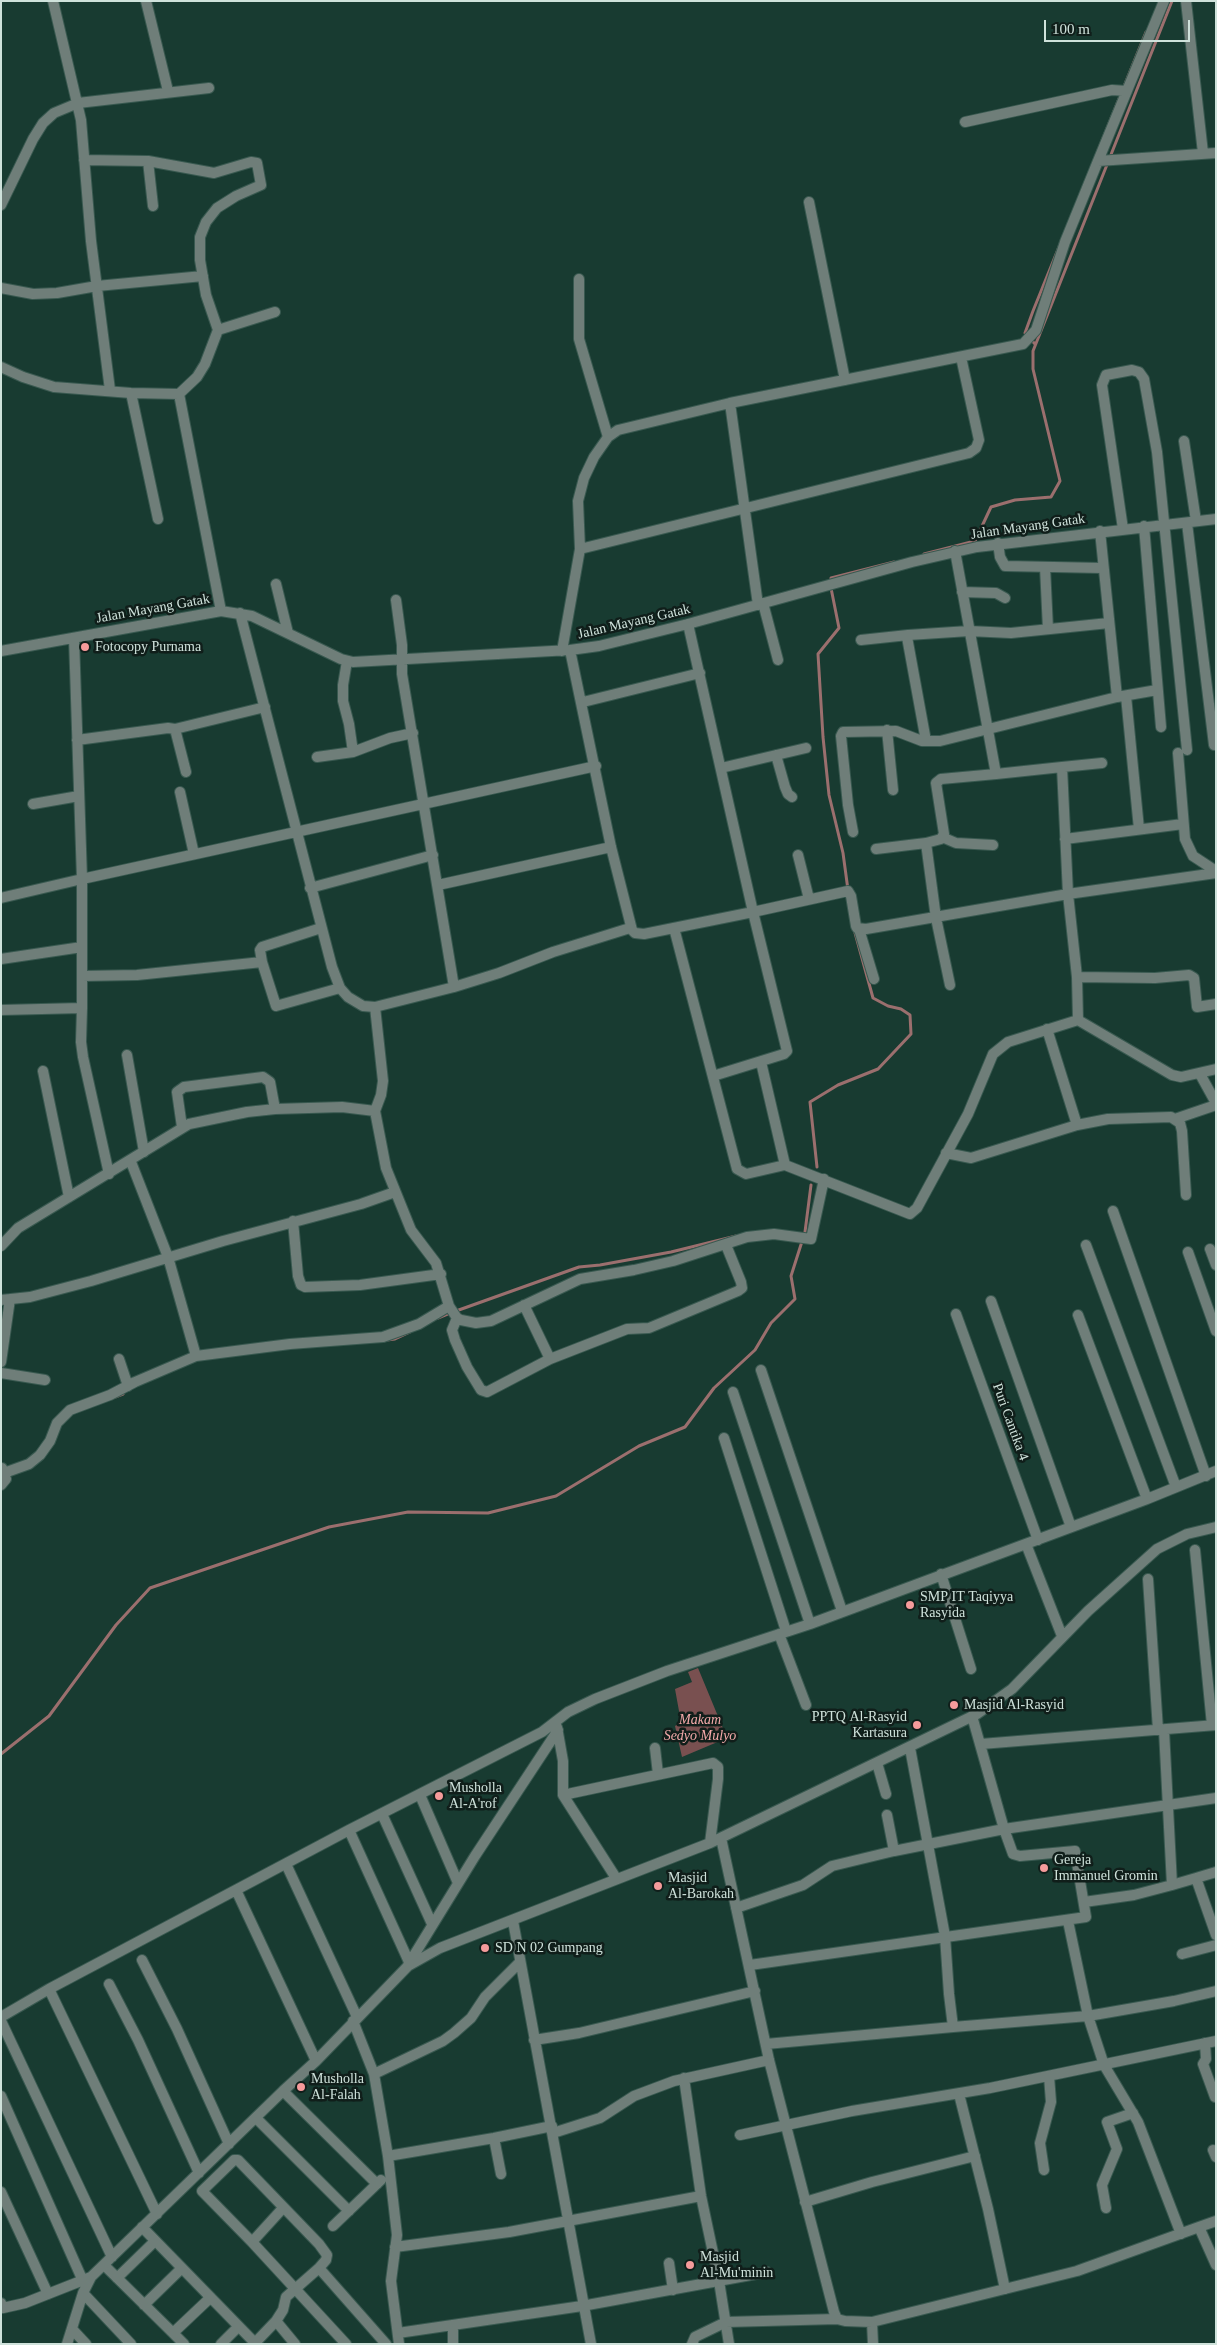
<!DOCTYPE html>
<html>
<head>
<meta charset="utf-8">
<style>
  body { margin:0 }
  #map { position:relative; width:1217px; height:2345px; overflow:hidden; background:#183b31; font-family:Georgia,serif }
  canvas { display:block }
  .frame { position:absolute; inset:0; border:2px solid #cfe2db; pointer-events:none }
  .scale { position:absolute; left:1044px; top:20px; width:146px; height:22px; box-sizing:border-box; border:2px solid #cfe2db; border-top:0; padding-left:6px; font-size:15px; line-height:18px; white-space:nowrap; color:#cfe2db; -webkit-text-stroke:4px #101e1a; paint-order:stroke }
</style>
</head>
<body>
<div id="map">
<canvas width="1217" height="2345"></canvas>
<div class="frame"></div>
<div class="scale">100 m</div>
</div>
<script>
const ctx = document.querySelector('canvas').getContext('2d');
ctx.lineJoin = 'round';
function fill(path, color) {
  ctx.fillStyle = color;
  ctx.fill(path, 'evenodd');
}
function toPath(rows) {
  const path = new Path2D();
  for (const r of rows) {
    path.moveTo(r[0], r[1]);
    for (let i = 2; i < r.length; i += 2) path.lineTo(r[i], r[i + 1]);
  }
  return path;
}
function strokePath(path, color, width, dash) {
  ctx.strokeStyle = color;
  ctx.lineWidth = width;
  ctx.lineCap = dash ? 'butt' : 'round';
  ctx.setLineDash(dash || []);
  ctx.stroke(path);
}
function write(font, color, halo, rows, align = 'center') {
  ctx.font = font + ' Georgia,serif';
  ctx.lineWidth = 5;
  ctx.setLineDash([]);
  ctx.textBaseline = 'middle';
  ctx.strokeStyle = halo;
  ctx.fillStyle = color;
  for (const [text, x, y, turn = 0] of rows) {
    ctx.save();
    ctx.translate(x, y);
    ctx.rotate((+turn || 0) * Math.PI / 180);
    ctx.textAlign = isNaN(turn) ? turn : align;
    if (halo) ctx.strokeText(text, 0, 0);
    ctx.fillText(text, 0, 0);
    ctx.restore();
  }
}
fill(toPath([
  [698,1668,727,1738,682,1757,675,1726,681,1722,675,1689,692,1682,688,1672]
]), '#795050');
strokePath(toPath([
  [1035,344,1025,333,1033,311,1146,32],
  [924,554,975,541,991,507,1015,500,1051,497,1060,481,1033,369,1033,351,1172,1],
  [831,581,831,578,894,562],
  [831,588,839,628,818,654,823,737,829,795,843,853,848,890],
  [817,1167,810,1102,838,1085,878,1069,911,1034,910,1015,901,1009,888,1006,873,998,854,929],
  [456,1311,579,1267,600,1265,671,1252,736,1236],
  [438,1318,450,1313],
  [387,1340,395,1339,410,1332],
  [110,1399,123,1394],
  [1,1754,49,1716,116,1625,150,1588,329,1527,408,1512,488,1513,556,1496,639,1446,685,1427,714,1388,755,1350,771,1323,795,1299,791,1276,805,1232,811,1185]
]), '#9b6f6e', 3);
const minor = toPath([
  [53,1,81,120,91,241,110,390],
  [146,1,168,91],
  [1186,1,1203,153],
  [965,122,1112,90,1127,91],
  [84,160,148,161,214,173,251,162,257,163,261,185,236,196,217,208,206,222,200,237,200,260,206,295,218,330],
  [148,161,153,206],
  [1098,161,1164,1],
  [809,202,845,380],
  [1,205,33,139,43,123,54,113,78,103,209,88],
  [579,279,579,339,608,437],
  [1,288,33,294,57,293,97,286,203,276],
  [1,367,23,377,54,387,131,393,179,394,221,611],
  [131,393,158,519],
  [179,394,197,377,205,364,218,330,275,312],
  [730,403,1023,344,1036,330,1065,242,1098,161,1216,153],
  [1184,441,1196,521],
  [1187,523,1214,745],
  [1144,526,1161,727],
  [1123,529,1102,385,1106,375,1132,370,1139,372,1144,379,1157,452,1187,750],
  [1100,531,1117,697],
  [998,543,1000,557,1005,566,1102,568],
  [580,549,969,453,976,448,979,440,961,357],
  [955,551,996,774,1062,767,1068,894,1216,873],
  [1045,567,1048,629],
  [276,584,288,633],
  [962,592,996,593,1005,598],
  [763,603,778,660],
  [240,613,332,967,340,988,348,997,363,1006,375,1007,454,987,402,674,402,645,396,600],
  [861,640,908,635],
  [570,650,611,847,632,930,635,933,644,934,753,912,688,624],
  [1,651,221,611,252,616,341,659,353,662,570,650,599,646,688,624,912,562,977,547,1216,519],
  [562,651,580,549,578,501,584,478,594,457,608,437,618,430,730,403,758,605],
  [347,661,343,685,343,701,349,724,353,752],
  [1126,696,1139,829],
  [583,702,700,673],
  [175,729,186,772],
  [887,730,893,790],
  [77,740,168,728,175,729,265,707],
  [926,741,907,637,908,635,969,631,1011,633,1109,623],
  [1178,753,1185,839,1193,856,1216,871],
  [776,755,785,787,788,794,792,797],
  [317,757,353,752,390,738,413,733],
  [1062,767,1102,763],
  [721,768,806,748],
  [180,792,194,854],
  [33,804,79,796],
  [853,832,848,805,841,736,843,732,896,731,922,741,940,741,1117,697,1157,690],
  [942,837,956,843,993,845],
  [1065,839,1183,824],
  [876,849,926,843],
  [798,855,809,899],
  [438,885,611,847],
  [310,888,433,855],
  [1,898,82,879,74,638],
  [674,928,737,1169,746,1174,785,1165,910,1214,917,1208,968,1114,993,1054,1008,1042,1078,1020,1077,977,1068,894,866,929,857,928,856,926,851,896,848,891,753,912,787,1051,784,1054,713,1076],
  [859,929,874,979],
  [1,959,82,947],
  [262,962,276,1006,340,988],
  [82,976,137,975,262,962,260,950,262,947,321,928],
  [1077,977,1155,978,1189,975,1194,978,1197,1007,1216,1004],
  [950,985,936,918,926,843,941,839,944,834,936,783,941,779,996,774],
  [454,987,499,973,553,952,630,928],
  [375,1007,383,1081,381,1095,375,1111,386,1168,411,1230,436,1263,449,1306,457,1318,461,1320,476,1323,491,1321,580,1279,634,1270,673,1261,747,1237,774,1234,811,1239,824,1179],
  [82,1008,81,1042,83,1057,109,1174],
  [1,1010,82,1008,82,879,596,766],
  [1078,1020,1172,1075,1181,1077,1216,1069],
  [1047,1029,1077,1125],
  [127,1055,144,1152],
  [761,1062,785,1165],
  [43,1071,69,1197],
  [1200,1074,1216,1103],
  [1175,1119,1216,1105],
  [182,1127,177,1092,184,1087,263,1077,270,1082,275,1109],
  [946,1153,971,1158,1077,1125,1108,1119,1171,1117,1180,1123,1182,1131,1186,1195],
  [131,1162,168,1257,196,1356],
  [1113,1211,1206,1476],
  [293,1221,298,1276,301,1285,305,1287,360,1285,441,1274],
  [1086,1245,1176,1487],
  [1,1246,18,1228,189,1124,247,1112,275,1109,342,1107,375,1111],
  [1210,1249,1216,1265],
  [1188,1252,1216,1331],
  [1,1300,30,1297,91,1281,223,1241,361,1204,395,1192],
  [991,1301,1071,1527],
  [524,1305,550,1359],
  [956,1314,1038,1540],
  [1078,1315,1147,1499],
  [457,1318,452,1330,455,1340,467,1367,481,1390,487,1392,550,1359,627,1329,649,1328,738,1291,742,1288,741,1282,726,1245],
  [119,1359,128,1386],
  [1,1362,10,1299],
  [761,1370,842,1611],
  [1,1373,45,1380],
  [733,1392,810,1624],
  [724,1438,786,1631],
  [4,1473,29,1464,40,1455,50,1441,57,1423,70,1410,110,1395,135,1382,196,1356,290,1344,383,1337,419,1324,449,1306],
  [1,1485,6,1479,2,1468],
  [1026,1544,1062,1636],
  [1195,1550,1212,1725],
  [941,1574,971,1669],
  [1148,1579,1158,1730],
  [779,1634,806,1705],
  [557,1727,563,1761,563,1795,616,1878],
  [1164,1730,1172,1885,1196,1878],
  [981,1744,1216,1725],
  [655,1748,658,1774],
  [910,1748,945,1936,949,1994,953,2027,1088,2016,1104,2065,1138,2122,1181,2234],
  [877,1763,886,1794],
  [420,1795,458,1883],
  [563,1795,713,1763,718,1767,718,1779,710,1843],
  [382,1814,432,1924],
  [887,1815,894,1851],
  [349,1830,409,1962],
  [721,1838,769,2060,834,2312,837,2319,845,2321,872,2322,873,2344],
  [286,1864,357,2017],
  [1216,1872,1196,1878,1216,1935],
  [236,1890,316,2061],
  [1084,1902,1134,1895,1172,1885],
  [736,1908,803,1885,832,1866,894,1851,1004,1829,1216,1798],
  [513,1921,591,2344],
  [1068,1921,1088,2016,1174,2001,1216,1991],
  [1182,1954,1216,1945],
  [142,1960,177,2029,229,2144],
  [408,1965,475,1856,558,1730],
  [750,1965,1086,1917,1075,1851,1020,1856,1013,1854,1004,1829,972,1716],
  [109,1984,138,2040,199,2173],
  [49,1989,157,2214],
  [1,2017,49,1989,349,1830,542,1732,568,1712,595,1699,667,1671,810,1624,1147,1499,1216,1471],
  [1,2021,112,2257],
  [353,2021,374,2074,388,2156,397,2235,391,2281,399,2344],
  [534,2040,579,2033,755,1991],
  [1205,2043,1206,2059,1203,2064,1215,2097],
  [766,2044,953,2027],
  [374,2074,443,2041,454,2033,471,2018,485,1997,520,1962],
  [684,2078,701,2196,719,2281,729,2344],
  [283,2091,377,2184],
  [959,2094,988,2209,1005,2289],
  [1,2096,83,2281],
  [256,2118,349,2211],
  [553,2133,600,2118,634,2096,674,2081,769,2060],
  [740,2135,852,2111,990,2088,1216,2041],
  [494,2138,501,2174],
  [1213,2150,1216,2157],
  [388,2156,494,2138,552,2126],
  [1044,2170,1040,2143,1051,2102,1049,2076],
  [1,2192,48,2294],
  [805,2202,872,2182,975,2156],
  [283,2208,252,2242,346,2344],
  [1106,2208,1102,2185,1117,2149,1107,2122,1133,2113],
  [333,2226,381,2180],
  [142,2227,255,2343],
  [1199,2227,1216,2221],
  [252,2242,202,2191,234,2160,238,2160,319,2244,327,2255,326,2260,319,2268,286,2297,283,2310,276,2321],
  [395,2247,509,2232,701,2196],
  [669,2263,673,2290],
  [104,2265,173,2333],
  [319,2268,386,2344],
  [117,2278,155,2241],
  [83,2293,131,2344],
  [1,2303,3,2308,25,2303,91,2277,283,2091,316,2061,408,1966,440,1948,710,1843,977,1714,1012,1689,1088,1611,1157,1549,1187,1534,1216,1527],
  [144,2305,182,2268],
  [872,2322,1077,2271,1199,2227,1216,2265],
  [453,2325,453,2344],
  [72,2329,86,2344],
  [398,2333,582,2306,767,2272],
  [67,2344,83,2293,91,2277],
  [184,2344,173,2333,210,2298],
  [221,2344,238,2327],
  [254,2344,276,2321,295,2344],
  [692,2344,695,2337,726,2322,837,2319]
]);
strokePath(minor, '#395950', 12);
strokePath(minor, '#6f7e79', 10);
for (const [x, y, r, color] of [
  [85,647,5,"#f59b9b"],
  [910,1605,5,"#f59b9b"],
  [954,1705,5,"#f59b9b"],
  [917,1725,5,"#f59b9b"],
  [439,1796,5,"#f59b9b"],
  [1044,1868,5,"#f59b9b"],
  [658,1886,5,"#f59b9b"],
  [485,1948,5,"#f59b9b"],
  [301,2087,5,"#f59b9b"],
  [690,2265,5,"#f59b9b"]
]) {
  const dot = new Path2D();
  dot.arc(x, y, r, 0, 2 * Math.PI);
  ctx.fillStyle = color;
  ctx.fill(dot);
  strokePath(dot, '#101e1a', 2);
}
write('14px', '#cfe2db', '#101e1a', [
  ["Jalan Mayang Gatak",1028,527,-8],
  ["Jalan Mayang Gatak",153,609,-10],
  ["Jalan Mayang Gatak",634,622,-13],
  ["Puri Cantika 4",1010,1422,70]
]);
write('14px', '#cfe2db', '#101e1a', [
  ["Fotocopy Purnama",95,647],
  ["SMP IT Taqiyya",920,1597],
  ["Rasyida",920,1613],
  ["Masjid Al-Rasyid",964,1705],
  ["PPTQ Al-Rasyid",907,1717,"right"],
  ["Kartasura",907,1733,"right"],
  ["Musholla",449,1788],
  ["Al-A'rof",449,1804],
  ["Gereja",1054,1860],
  ["Immanuel Gromin",1054,1876],
  ["Masjid",668,1878],
  ["Al-Barokah",668,1894],
  ["SD N 02 Gumpang",495,1948],
  ["Musholla",311,2079],
  ["Al-Falah",311,2095],
  ["Masjid",700,2257],
  ["Al-Mu'minin",700,2273]
], 'left');
write('italic 14px', '#f4aaaa', '#101e1a', [
  ["Makam",700,1720],
  ["Sedyo Mulyo",700,1736]
]);
</script>
</body>
</html>
